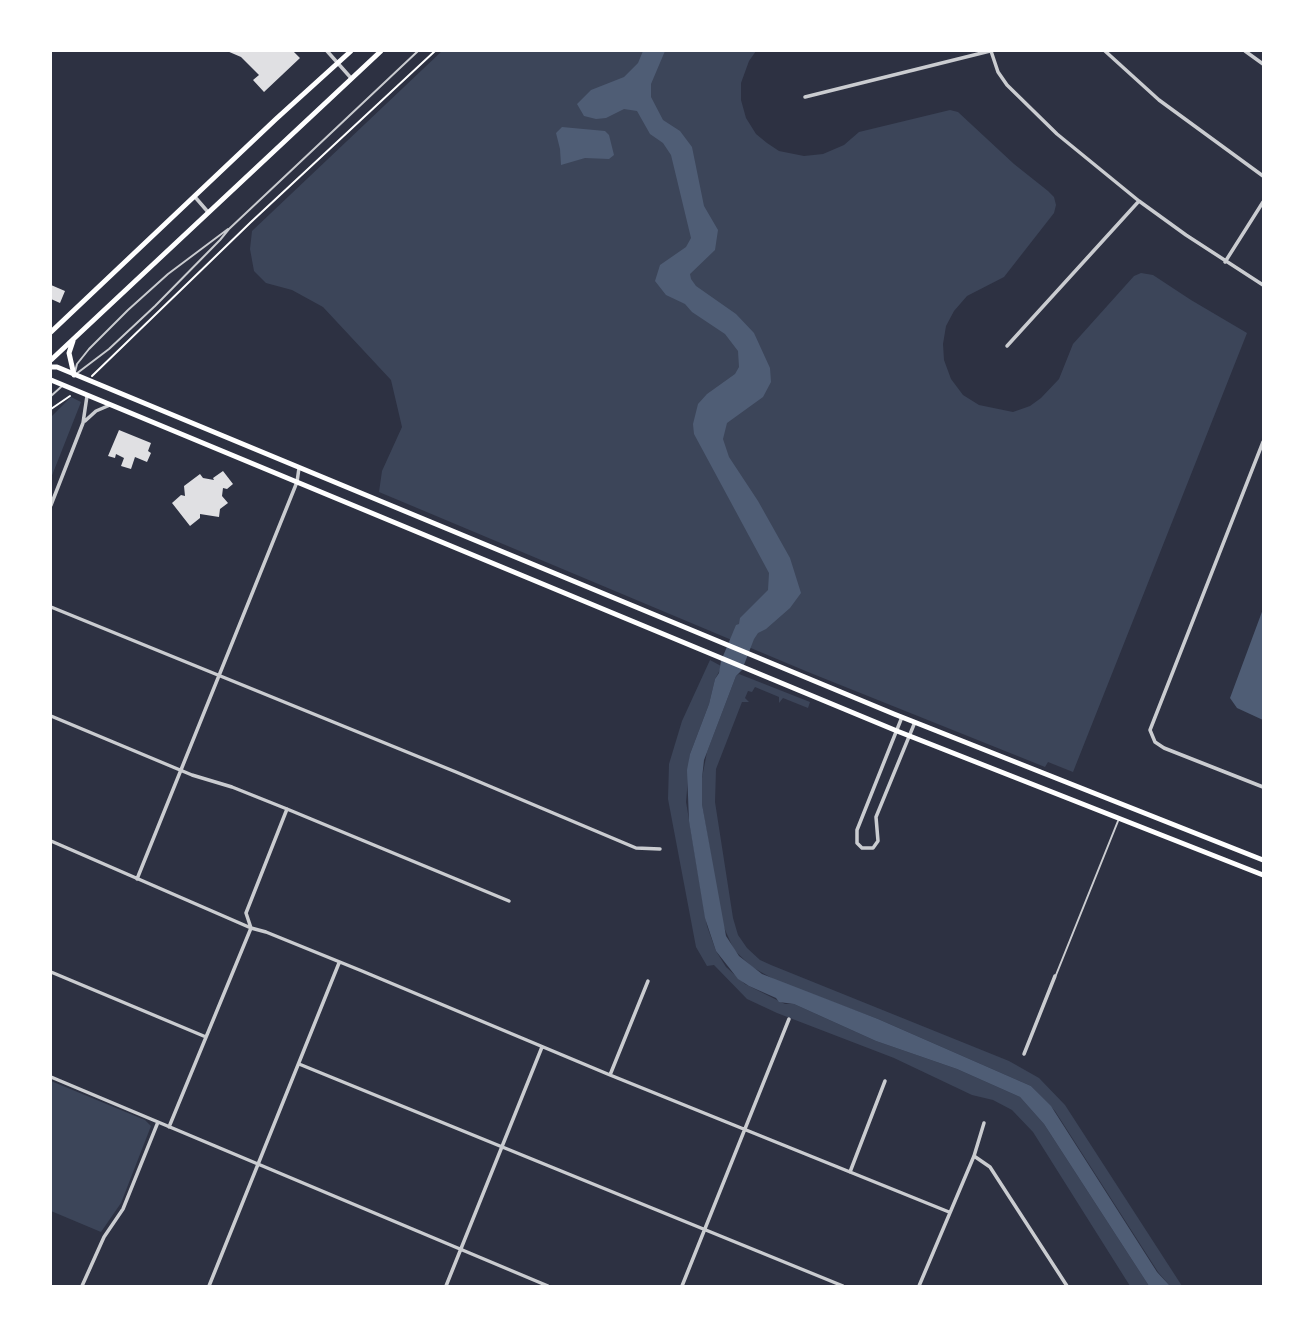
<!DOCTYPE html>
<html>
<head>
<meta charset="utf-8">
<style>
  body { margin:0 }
  #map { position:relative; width:1314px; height:1337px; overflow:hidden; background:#2d3142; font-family:"Asap Condensed",sans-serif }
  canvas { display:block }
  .frame { position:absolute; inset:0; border:52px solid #fff; pointer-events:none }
</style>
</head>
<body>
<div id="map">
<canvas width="1314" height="1337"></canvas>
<div class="frame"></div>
</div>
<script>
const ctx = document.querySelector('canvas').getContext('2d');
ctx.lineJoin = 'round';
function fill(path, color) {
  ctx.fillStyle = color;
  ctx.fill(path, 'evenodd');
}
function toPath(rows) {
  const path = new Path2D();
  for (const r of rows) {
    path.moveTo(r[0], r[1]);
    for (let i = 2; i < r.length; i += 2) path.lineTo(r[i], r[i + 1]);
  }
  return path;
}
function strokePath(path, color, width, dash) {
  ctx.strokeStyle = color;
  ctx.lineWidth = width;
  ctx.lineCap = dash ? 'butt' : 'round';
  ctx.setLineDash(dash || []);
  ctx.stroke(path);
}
fill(toPath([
  [442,51,756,51,749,61,741,83,741,100,746,118,756,134,767,143,779,151,804,156,823,154,844,145,859,132,950,110,958,112,1014,164,1048,191,1054,197,1056,205,1054,213,1004,277,967,296,954,311,946,326,943,344,944,360,951,379,963,395,979,405,1013,412,1030,406,1041,398,1059,379,1073,344,1134,276,1141,273,1153,275,1191,300,1247,333,1073,772,1048,762,1045,767,808,672,379,492,382,471,402,427,391,380,323,307,292,290,266,283,254,271,250,249,252,231],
  [71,397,81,402,51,478,51,417],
  [710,660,721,666,720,670,715,679,709,704,690,754,686,802,707,926,716,951,726,967,745,984,785,1004,794,1004,876,1041,957,1069,1020,1097,1044,1124,1149,1286,1130,1286,1033,1132,1012,1110,993,1100,972,1095,894,1058,777,1013,747,999,714,965,707,966,696,947,668,799,669,764,682,721],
  [739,674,810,702,808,708,783,698,779,703,779,697,755,687,752,692,748,691,745,698,749,702,742,702,716,769,715,802,733,918,738,935,747,948,760,960,771,965,1009,1061,1039,1078,1065,1105,1182,1286,1170,1286,1158,1272,1055,1111,1031,1086,878,1019,777,981,752,967,734,950,722,923,702,804,702,778,707,752,736,676],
  [51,1081,145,1120,151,1126,121,1203,101,1232,51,1211]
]), '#3c4559');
fill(toPath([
  [643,51,665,51,651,84,651,97,663,120,680,131,692,147,704,206,718,230,715,250,690,274,691,279,696,286,736,314,754,333,770,368,771,382,763,397,727,423,723,439,729,457,758,501,790,558,801,593,790,608,766,629,758,633,754,639,742,670,736,676,704,760,702,778,702,804,726,936,739,956,762,974,878,1019,1031,1086,1051,1106,1157,1272,1170,1286,1149,1286,1044,1124,1020,1097,957,1069,876,1041,794,1004,779,1002,776,998,749,986,738,979,716,951,705,918,689,821,687,770,690,754,709,704,715,679,719,673,721,661,736,625,739,624,740,618,768,590,769,573,694,434,693,424,698,404,707,394,735,374,739,367,738,351,725,334,692,312,685,304,666,295,655,281,660,265,686,247,691,238,671,155,663,143,650,134,637,111,624,109,606,118,596,119,584,116,577,104,591,90,624,77,638,63],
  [562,127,605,131,609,135,614,155,609,159,585,158,561,165,560,149,556,133],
  [1263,609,1263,720,1237,708,1230,698]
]), '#4f5d75');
fill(toPath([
  [227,51,293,51,300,58,264,92,253,80,259,75,241,57],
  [51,285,65,291,60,303,51,299],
  [119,430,151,443,148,451,151,453,147,462,135,457,131,469,121,466,124,458,116,454,115,458,108,456],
  [223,471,233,484,227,489,223,488,222,496,228,503,220,509,219,517,200,514,200,518,190,526,172,503,181,495,185,496,184,486,200,474,203,478,214,480,213,478]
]), '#e0e0e3');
strokePath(toPath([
  [92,376,251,222,435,51],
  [51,409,70,396]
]), '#fff', 2);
strokePath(toPath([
  [75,372,77,364,89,349,128,310,168,274,228,229],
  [76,374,109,349,155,306,220,240,229,229,418,51],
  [51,396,61,387],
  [1056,975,1118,821]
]), '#caccd0', 2);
strokePath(toPath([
  [327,51,351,78],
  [991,51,998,72,1007,85,1057,134,1139,201,1186,235,1263,285],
  [1105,51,1159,100,1263,176],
  [1245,51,1263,64],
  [805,97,990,51],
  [195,197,208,212],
  [1225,262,1263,202],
  [1007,346,1139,201],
  [1263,442,1150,730,1155,742,1164,748,1263,787],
  [51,607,456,772,636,848,660,849],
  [51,716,192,775,232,787,287,809,509,901],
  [902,717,857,830,857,843,862,848,873,848,878,841,876,817,915,722],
  [51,841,251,928,266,932,362,971,610,1075,949,1212],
  [137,879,297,482,299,468],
  [51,972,206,1037],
  [1024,1054,1055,976],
  [299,1064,843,1286],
  [610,1075,648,981],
  [51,1077,548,1286],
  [169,1127,251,928,246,913,287,809],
  [974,1156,990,1167,1067,1286],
  [850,1172,885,1081],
  [82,1286,104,1237,123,1209,158,1122],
  [209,1286,339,963],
  [446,1286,542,1047],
  [682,1286,789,1019],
  [919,1286,974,1156,984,1123]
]), '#caccd0', 3.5);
strokePath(toPath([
  [85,421,96,411,110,405],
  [51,505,83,423,87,396]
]), '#caccd0', 3.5);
strokePath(toPath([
  [51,367,57,367,894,714,1263,860],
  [51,380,897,731,1263,875]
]), '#fff', 5);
strokePath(toPath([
  [51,332,276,119,351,51],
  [73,341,69,353,74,375],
  [51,360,381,51]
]), '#fff', 5);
</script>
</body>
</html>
